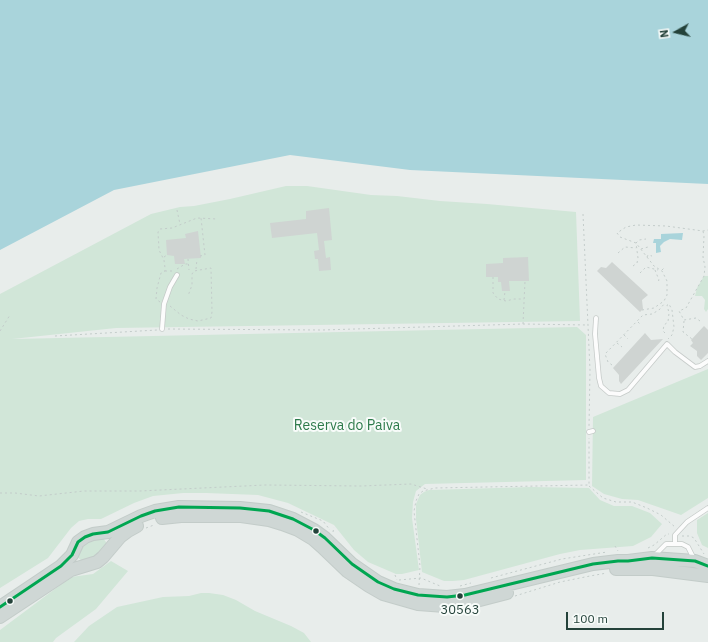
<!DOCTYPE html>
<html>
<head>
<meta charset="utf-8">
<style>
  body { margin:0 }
  #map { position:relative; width:708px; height:642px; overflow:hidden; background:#e8edeb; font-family:"IBM Plex Sans",sans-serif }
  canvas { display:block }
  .north { position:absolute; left:656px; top:12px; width:40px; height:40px; -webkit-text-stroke:3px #f7fbf9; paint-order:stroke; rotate:262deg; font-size:11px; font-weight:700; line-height:16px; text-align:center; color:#24423a }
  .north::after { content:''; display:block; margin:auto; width:14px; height:18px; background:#24423a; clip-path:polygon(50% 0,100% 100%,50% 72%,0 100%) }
  .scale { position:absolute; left:566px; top:612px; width:98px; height:18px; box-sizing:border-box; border:2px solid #24423a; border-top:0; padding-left:5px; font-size:12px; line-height:14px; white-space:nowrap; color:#24423a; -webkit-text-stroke:3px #f7fbf9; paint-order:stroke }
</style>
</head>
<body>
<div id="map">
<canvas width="708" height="642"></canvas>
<div class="north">N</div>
<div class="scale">100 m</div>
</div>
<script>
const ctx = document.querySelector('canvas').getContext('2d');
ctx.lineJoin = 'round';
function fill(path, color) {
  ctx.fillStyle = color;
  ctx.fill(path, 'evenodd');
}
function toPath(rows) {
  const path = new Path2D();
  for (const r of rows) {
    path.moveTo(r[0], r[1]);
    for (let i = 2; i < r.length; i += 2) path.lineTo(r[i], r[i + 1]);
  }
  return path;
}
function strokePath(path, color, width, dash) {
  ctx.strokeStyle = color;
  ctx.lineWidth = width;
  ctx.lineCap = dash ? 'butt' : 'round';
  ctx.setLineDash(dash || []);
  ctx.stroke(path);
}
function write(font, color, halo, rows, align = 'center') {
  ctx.font = font + ' "IBM Plex Sans",sans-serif';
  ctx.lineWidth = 4;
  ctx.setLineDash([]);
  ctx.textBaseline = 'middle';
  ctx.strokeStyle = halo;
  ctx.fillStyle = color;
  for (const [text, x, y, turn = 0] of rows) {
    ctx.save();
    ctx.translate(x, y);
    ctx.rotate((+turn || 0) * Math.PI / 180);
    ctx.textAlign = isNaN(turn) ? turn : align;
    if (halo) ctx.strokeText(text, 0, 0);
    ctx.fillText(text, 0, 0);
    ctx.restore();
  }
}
fill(toPath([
  [286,186,307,186,371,195,397,196,440,201,487,204,576,212,580,321,116,328,12,339,577,327,586,335,586,480,425,484,416,491,413,502,412,518,419,570,402,574,396,574,368,562,354,550,334,525,288,503,258,495,206,493,183,493,153,496,134,503,101,519,88,519,79,521,71,528,48,558,0,588,0,294,151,214,180,207,194,206,230,199],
  [704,276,708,276,708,309,706,312,704,309,705,300,702,296,695,296,697,288],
  [708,369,708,498,681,515,638,500,622,499,604,494,592,486,593,417],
  [531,487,589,488,600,500,614,506,632,506,650,513,662,524,651,537,633,546,580,550,560,554,464,580,453,581,444,581,422,572,416,519,416,504,420,495,424,492,429,490],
  [708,513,708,548,702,545,697,533,697,520],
  [102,537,106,542,106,547,103,553,87,561,81,560,76,556,85,540],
  [111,561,128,571,96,609,56,638,53,642,0,642,0,630,71,577,93,574],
  [201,593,209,593,223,595,236,600,255,611,291,626,304,633,311,642,74,642,89,626,117,607,163,597,189,596]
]), '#d1e6d8');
fill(toPath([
  [0,0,708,0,708,184,410,170,290,155,114,190,0,250],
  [683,233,682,240,670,239,664,242,660,246,661,252,656,253,656,243,653,243,654,239,661,239,661,234]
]), '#a9d4db');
fill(toPath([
  [329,208,332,240,324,241,326,258,330,257,331,270,319,271,318,259,315,259,314,251,319,250,317,233,272,238,270,223,306,219,306,211],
  [198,231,201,258,184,259,185,264,175,264,174,256,167,255,166,240,186,238,185,234],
  [528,257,529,281,509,281,510,291,502,291,501,282,498,282,498,277,486,277,486,264,503,263,503,258],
  [612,262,648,295,642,300,643,309,640,312,597,271,601,267,606,268],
  [704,326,708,330,708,353,701,360,697,356,697,351,690,346,693,343,691,340],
  [645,333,651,340,663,339,621,384,619,381,619,375,613,368]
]), '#cfd4d2');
const lane = toPath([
  [596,318,595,334,599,378,601,386,609,393,620,394,628,390,667,344,675,352,695,367,700,366,708,361],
  [162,329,164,304,170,287,177,275],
  [589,432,593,431],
  [675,543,675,535,687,522,708,508],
  [654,556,666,544,682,544,688,547,694,559]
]);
const primary = toPath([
  [162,518,181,516,241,516,269,520,282,524,298,530,313,539,322,547,347,571,369,586,383,594,418,604,445,606,476,601,507,593],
  [616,569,653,569,708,576],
  [0,607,61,566,72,555,78,542,85,537,93,534,108,532,141,516,155,511,179,507,240,508,269,511,293,519,314,530,325,538,352,564,378,582,394,589,418,595,447,597,465,595,593,564,618,561,628,561,652,558,695,561,708,566],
  [0,617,71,570,97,562,103,557,120,537,128,531,137,526]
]);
strokePath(lane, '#c5cac8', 5.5);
strokePath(primary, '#c3ccc9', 14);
strokePath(toPath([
  [177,210,180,224],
  [583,214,590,370,589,427],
  [641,249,648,247],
  [618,253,625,247,636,248],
  [200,256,205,255,201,218],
  [164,257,167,255],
  [647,257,648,255,652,256],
  [188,259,189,270],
  [633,266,637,263,638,258,636,243,639,240,646,239],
  [177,269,185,264,188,264],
  [196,269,197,259],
  [655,270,659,280,657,283],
  [662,270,665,267],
  [165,271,174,271],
  [640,273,646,267,658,270],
  [493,277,493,293,498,299,506,301,514,299,524,299],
  [504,300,505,291],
  [160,302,156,299,157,288,161,273,165,271,165,268,164,260,159,250,158,232,160,229,172,228,197,218,217,219],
  [170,306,181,315,189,319,198,321,211,318,212,312,211,268,194,271,192,274,192,285,188,296],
  [642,310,654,308,664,301,667,295,667,281,662,271,654,266,636,243,620,237,617,233,626,227,636,225,666,226,703,231,708,230],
  [684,321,683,332,692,339],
  [700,321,696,318,684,320,679,311,686,308,704,276,705,267,703,257,704,236,703,231],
  [638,322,641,325],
  [523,324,525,281],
  [168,329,322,330,523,324,587,325],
  [0,331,10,315],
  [665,333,663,331,664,325,668,322,669,313,667,305,669,304,672,310,674,327,672,335,668,339],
  [624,335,628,339],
  [55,336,157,330],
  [617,343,622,347],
  [612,365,608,362,605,354,643,315,652,314,659,310,665,303],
  [589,486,603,498,616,502,632,502,647,508,661,515,675,527],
  [0,493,15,493,39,496,84,491,140,491,265,485,361,486,411,484,427,489],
  [301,512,323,521,330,530],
  [146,528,154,525],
  [333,532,334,527],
  [682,536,690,536,694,538,704,554],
  [615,546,618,551],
  [648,548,654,545,667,534,669,534],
  [395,575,397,580],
  [491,578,562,559,607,552],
  [399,580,421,578,440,586],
  [419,585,420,566,414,511,416,501,419,494,423,491,435,488,589,485,589,438],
  [460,586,471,583],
  [515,596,560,582,590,576,607,573]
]), '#c3ccca', 1, [2, 3]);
strokePath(lane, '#fcfcfc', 4);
strokePath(primary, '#cfd7d5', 12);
strokePath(toPath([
  [0,607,61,566,72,555,78,542,85,537,93,534,108,532,141,516,155,511,179,507,240,508,269,511,293,519,314,530,325,538,352,564,378,582,394,589,418,595,447,597,465,595,593,564,618,561,628,561,652,558,695,561,708,566]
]), '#00a651', 3);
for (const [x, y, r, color] of [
  [316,531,3.5,"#24423a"],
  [460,596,3.5,"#24423a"],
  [10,601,3.5,"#24423a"]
]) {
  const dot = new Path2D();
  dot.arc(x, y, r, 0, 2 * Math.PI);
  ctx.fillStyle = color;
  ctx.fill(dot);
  strokePath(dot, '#f7fbf9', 1.5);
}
write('13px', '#24423a', '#f7fbf9', [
  ["30563",460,610]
]);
write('14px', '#2d7a4b', '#f7fbf9', [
  ["Reserva do Paiva",347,426]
]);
</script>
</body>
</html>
